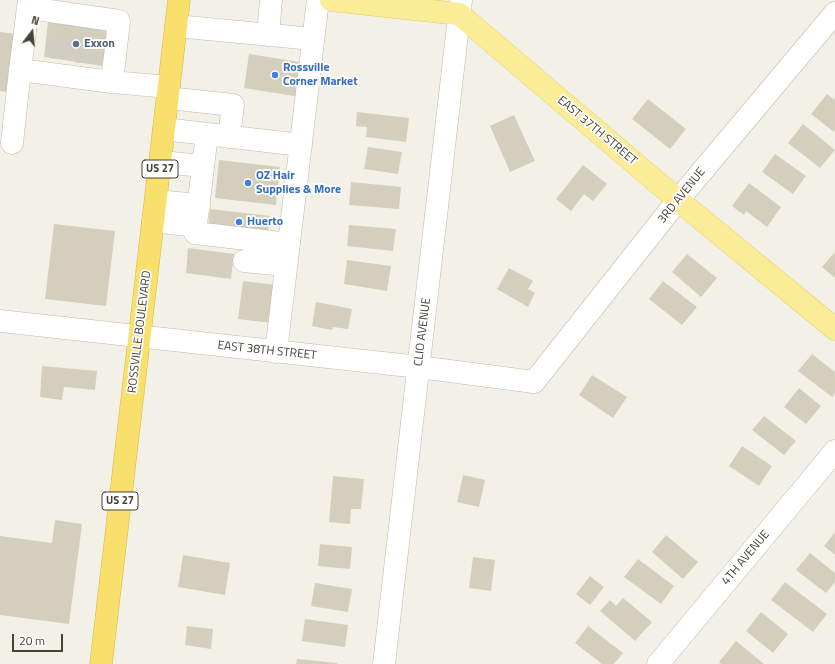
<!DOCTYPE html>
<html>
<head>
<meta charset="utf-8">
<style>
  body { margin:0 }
  #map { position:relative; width:835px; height:664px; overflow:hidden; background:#f3f1e7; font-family:"Titillium Web",sans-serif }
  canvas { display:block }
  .north { position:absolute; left:12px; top:12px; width:40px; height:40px; -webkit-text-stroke:3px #fff; paint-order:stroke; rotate:16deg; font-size:11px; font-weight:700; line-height:16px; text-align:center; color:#464236 }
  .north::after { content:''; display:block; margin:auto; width:14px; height:18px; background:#464236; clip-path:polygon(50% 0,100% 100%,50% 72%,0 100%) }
  .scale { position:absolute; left:12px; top:634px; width:51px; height:18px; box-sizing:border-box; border:2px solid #464236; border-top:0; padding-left:5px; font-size:12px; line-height:14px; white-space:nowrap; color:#464236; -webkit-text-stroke:3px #fff; paint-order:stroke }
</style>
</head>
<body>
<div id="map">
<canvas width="835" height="664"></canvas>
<div class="north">N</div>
<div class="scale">20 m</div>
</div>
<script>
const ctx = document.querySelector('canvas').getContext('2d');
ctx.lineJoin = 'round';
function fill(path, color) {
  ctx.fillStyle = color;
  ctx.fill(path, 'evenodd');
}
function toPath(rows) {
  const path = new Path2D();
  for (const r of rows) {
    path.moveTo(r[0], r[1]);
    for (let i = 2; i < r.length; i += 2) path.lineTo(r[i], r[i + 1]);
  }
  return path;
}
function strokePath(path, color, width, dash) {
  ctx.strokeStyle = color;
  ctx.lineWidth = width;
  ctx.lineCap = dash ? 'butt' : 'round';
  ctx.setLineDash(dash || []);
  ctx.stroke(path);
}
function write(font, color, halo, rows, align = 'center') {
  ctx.font = font + ' "Titillium Web",sans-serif';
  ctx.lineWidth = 3.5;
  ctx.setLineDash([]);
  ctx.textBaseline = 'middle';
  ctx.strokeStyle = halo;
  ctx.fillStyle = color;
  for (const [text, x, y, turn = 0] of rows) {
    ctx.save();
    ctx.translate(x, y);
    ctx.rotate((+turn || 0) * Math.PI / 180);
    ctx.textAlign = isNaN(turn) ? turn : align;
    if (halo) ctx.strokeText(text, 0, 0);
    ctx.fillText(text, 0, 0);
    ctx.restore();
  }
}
fill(toPath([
  [48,22,108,31,102,66,44,57],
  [0,32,17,34,10,92,0,91],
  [249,54,306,63,300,97,244,88],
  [827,94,835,100,835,130,834,132,811,114],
  [648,99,686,129,670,149,632,119],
  [357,112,409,118,406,142,366,137,367,127,356,126],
  [514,115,535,161,510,172,490,126],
  [803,124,835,150,820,168,788,143],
  [368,147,402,152,398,174,364,169],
  [775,154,806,176,793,194,762,172],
  [219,160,280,167,276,205,215,198],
  [583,165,607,184,593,201,584,194,571,211,556,199],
  [351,182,401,187,399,209,349,205],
  [749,183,781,207,767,227,746,211,744,215,732,206],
  [210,209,270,216,267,237,208,228],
  [54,224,115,231,106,306,45,299],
  [349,225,396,229,393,251,347,246],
  [188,248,234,254,231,279,186,273],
  [835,252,835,278,822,267],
  [687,254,717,278,701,297,672,272],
  [347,260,391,266,387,291,344,284],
  [509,268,533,281,528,289,535,293,528,307,497,289],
  [243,281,277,285,272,323,238,319],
  [663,281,697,307,682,325,649,299],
  [316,302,352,309,348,329,333,327,332,330,312,326],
  [812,354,835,372,835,393,832,397,798,371],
  [42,366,97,371,95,390,64,387,62,400,40,397],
  [592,375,627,397,613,418,579,395],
  [799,388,821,406,806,424,784,407],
  [764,416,796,441,784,455,752,430],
  [742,446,772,466,759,486,729,466],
  [463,475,485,480,479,507,457,502],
  [333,476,364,479,361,509,351,509,350,524,329,522],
  [55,520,82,524,69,624,0,615,0,536,52,543],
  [835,532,835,555,824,546],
  [666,535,698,562,683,579,652,552],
  [320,544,352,547,350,569,318,566],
  [810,553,835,573,835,582,826,593,796,570],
  [183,555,230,563,225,595,178,587],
  [473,557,495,560,491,591,469,588],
  [638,559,674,586,661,604,624,577],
  [590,576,604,587,590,605,576,594],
  [785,582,827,614,813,632,771,600],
  [315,583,352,589,348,612,311,606],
  [623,598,652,622,635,641,600,611,610,600,616,606],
  [761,612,788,634,773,653,746,631],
  [305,619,348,625,345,647,302,641],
  [187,626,213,629,211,649,185,645],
  [588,626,623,653,614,664,602,664,575,643],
  [736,641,764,664,721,664,719,662],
  [297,659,337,663,337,664,296,664]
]), '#d4cfbd');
strokePath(toPath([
  [61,59,63,24],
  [86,63,88,27]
]), '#d0cec4', 22, [22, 11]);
const minor = toPath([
  [29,0,20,70,112,82,169,87],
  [29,8,119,21,112,82],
  [176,26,313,39],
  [268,35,271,0],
  [168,98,233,105,229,137],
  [164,129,301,145],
  [207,134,195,233,289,244],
  [12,143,20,70],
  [161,162,203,166],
  [156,201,199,205],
  [153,221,196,226],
  [244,261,286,265],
  [0,321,419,367,534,382,678,200,835,13],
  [276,352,318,0],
  [384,664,461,0],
  [658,664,835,451]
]);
const major = toPath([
  [331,0,459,14,678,200,835,329]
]);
const highway = toPath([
  [101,664,179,0]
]);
strokePath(minor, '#bebaaa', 23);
strokePath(major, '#e0cd68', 23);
strokePath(highway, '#d8b63c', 23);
strokePath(minor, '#fff', 22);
strokePath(major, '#fbed98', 22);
strokePath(highway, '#f9df6c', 22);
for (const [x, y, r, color] of [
  [76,44,4,"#5c6f8a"],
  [275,75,4,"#3f7fe0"],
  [248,183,4,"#3f7fe0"],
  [239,222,4,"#3f7fe0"]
]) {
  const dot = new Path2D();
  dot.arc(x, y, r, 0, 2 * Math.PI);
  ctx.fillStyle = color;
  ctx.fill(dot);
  strokePath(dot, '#fff', 1.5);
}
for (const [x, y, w] of [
  [160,169,36],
  [120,501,36]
]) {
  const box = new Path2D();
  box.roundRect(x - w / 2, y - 9, w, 18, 3);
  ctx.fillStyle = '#fff';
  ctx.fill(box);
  strokePath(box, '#464236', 1);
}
write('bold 11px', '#464236', null, [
  ["US 27",160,169],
  ["US 27",120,501]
]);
write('bold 12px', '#4e5e75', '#fff', [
  ["Exxon",84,44]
], 'left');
write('bold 12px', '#366cbe', '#fff', [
  ["Rossville",283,68],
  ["Corner Market",283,82],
  ["OZ Hair",256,176],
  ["Supplies & More",256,190],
  ["Huerto",247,222]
], 'left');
write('12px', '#464236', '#fff', [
  ["EAST 37TH STREET",597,131,40],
  ["3RD AVENUE",682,196,-51],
  ["ROSSVILLE BOULEVARD",140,332,-83],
  ["CLIO AVENUE",423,332,-83],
  ["EAST 38TH STREET",267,351,6],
  ["4TH AVENUE",746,558,-50]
]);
</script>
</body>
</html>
